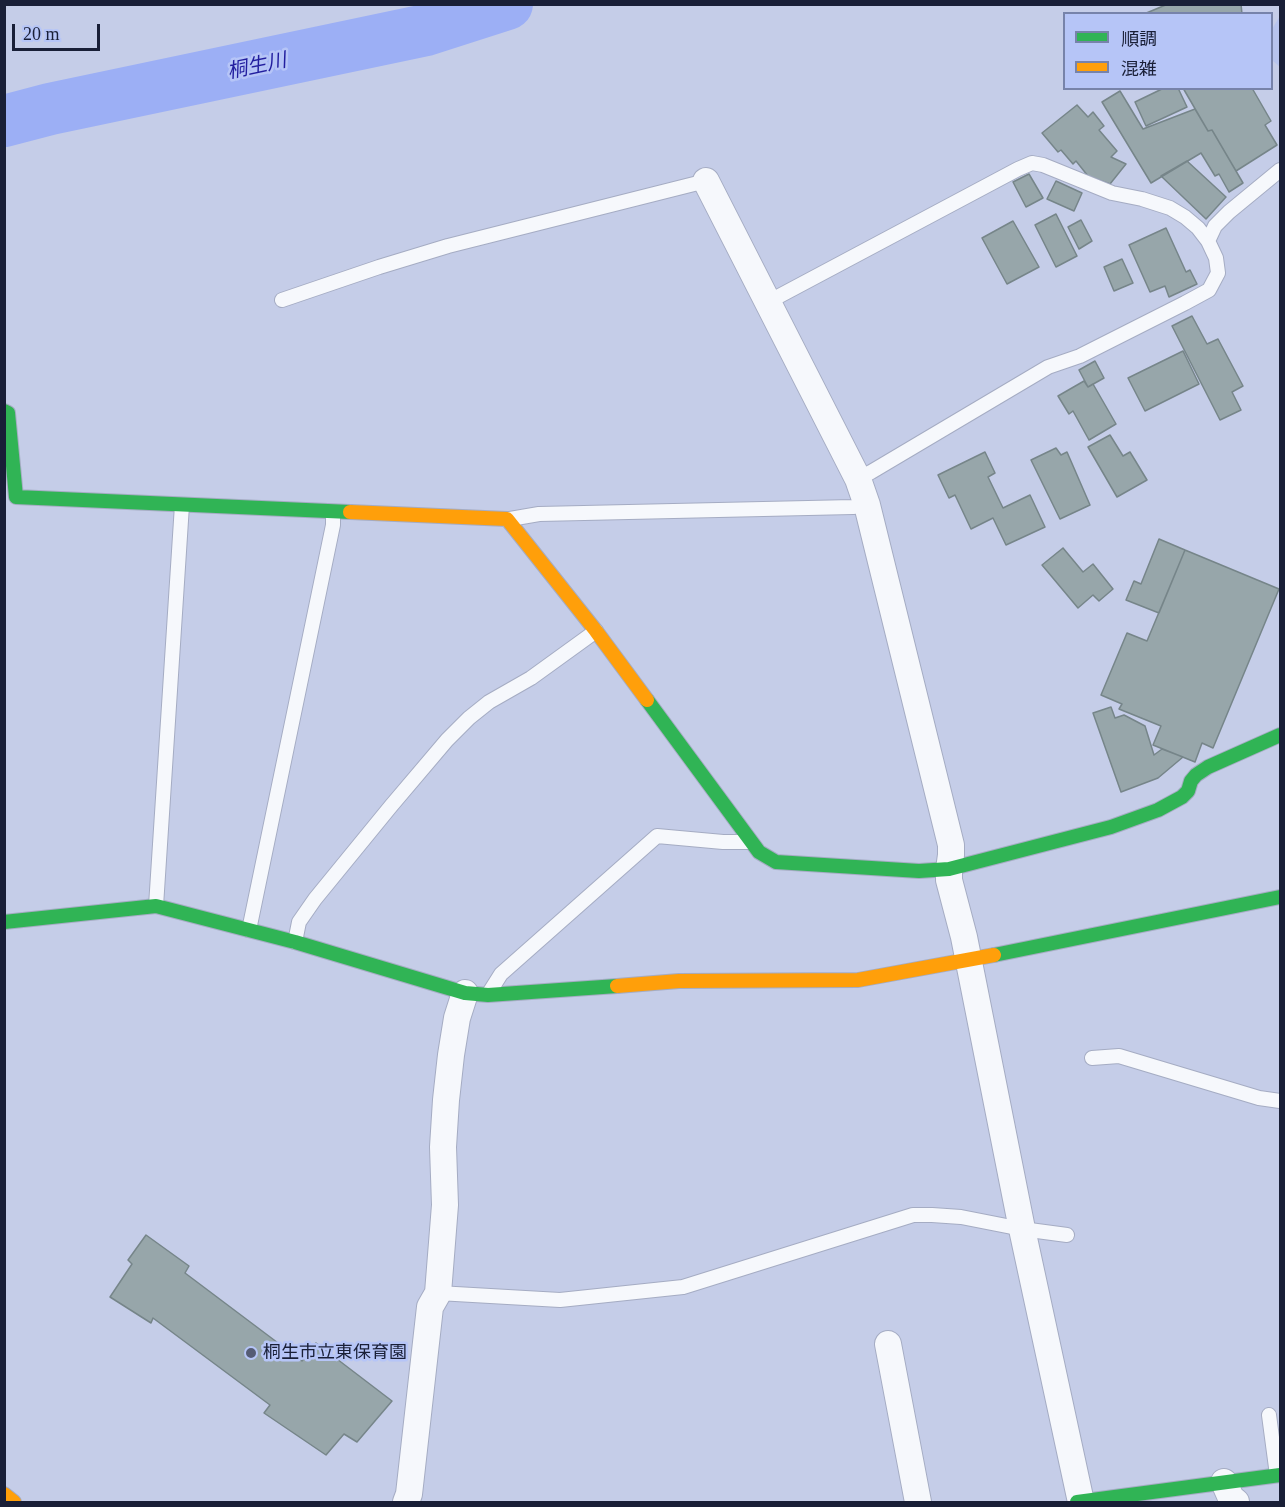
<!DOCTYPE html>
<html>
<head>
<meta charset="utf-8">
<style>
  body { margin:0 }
  #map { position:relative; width:1285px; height:1507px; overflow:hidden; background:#c5cde8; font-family:"Times New Roman","Noto Sans JP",serif }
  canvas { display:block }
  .frame { position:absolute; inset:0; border:6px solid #191f37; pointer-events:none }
  .legend { position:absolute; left:1063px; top:12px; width:210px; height:78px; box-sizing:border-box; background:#b6c5f7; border:2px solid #7783aa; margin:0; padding:8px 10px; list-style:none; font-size:18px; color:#191f37 }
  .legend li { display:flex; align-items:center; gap:12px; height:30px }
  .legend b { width:30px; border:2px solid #7783aa }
  .scale { position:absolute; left:12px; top:24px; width:88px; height:27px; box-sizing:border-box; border:3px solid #191f37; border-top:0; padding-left:8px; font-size:18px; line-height:21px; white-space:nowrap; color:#191f37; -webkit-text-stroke:4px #b6c5f7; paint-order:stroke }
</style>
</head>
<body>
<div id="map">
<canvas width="1285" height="1507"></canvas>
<div class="frame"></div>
<ul class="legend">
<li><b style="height:8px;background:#30b455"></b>順調</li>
<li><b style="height:8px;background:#ff9f0a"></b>混雑</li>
</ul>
<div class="scale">20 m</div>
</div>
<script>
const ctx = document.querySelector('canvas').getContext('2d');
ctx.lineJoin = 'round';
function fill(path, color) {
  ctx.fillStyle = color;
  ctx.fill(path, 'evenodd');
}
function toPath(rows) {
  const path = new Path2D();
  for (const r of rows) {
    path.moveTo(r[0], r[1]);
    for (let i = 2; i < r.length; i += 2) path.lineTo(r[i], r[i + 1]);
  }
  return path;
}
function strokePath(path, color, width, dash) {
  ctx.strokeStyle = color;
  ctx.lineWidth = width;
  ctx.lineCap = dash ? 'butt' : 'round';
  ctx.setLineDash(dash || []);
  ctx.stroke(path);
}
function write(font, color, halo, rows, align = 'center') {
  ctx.font = font + ' "Times New Roman","Noto Sans JP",serif';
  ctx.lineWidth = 5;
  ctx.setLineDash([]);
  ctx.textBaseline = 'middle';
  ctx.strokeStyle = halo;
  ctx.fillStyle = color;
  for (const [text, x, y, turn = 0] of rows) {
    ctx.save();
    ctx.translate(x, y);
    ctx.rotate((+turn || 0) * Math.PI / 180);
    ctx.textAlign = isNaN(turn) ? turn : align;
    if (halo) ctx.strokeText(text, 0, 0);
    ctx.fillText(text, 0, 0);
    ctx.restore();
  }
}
fill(toPath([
  [1280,16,1280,67,1272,60,1272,29]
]), '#b7c4ee');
strokePath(toPath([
  [4,121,50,109,426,30,507,4]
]), '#9caff5', 52);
const building = toPath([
  [1168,4,1241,4,1242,14,1144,14,1168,4],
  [1164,88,1178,88,1187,107,1146,126,1135,102,1164,88],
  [1183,88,1252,88,1271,121,1265,125,1277,145,1236,171,1212,130,1208,131,1183,88],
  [1120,91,1143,129,1195,109,1208,131,1212,130,1243,183,1229,192,1219,174,1215,176,1201,153,1151,183,1102,102,1120,91],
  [1077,105,1088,117,1093,112,1104,126,1099,130,1117,151,1111,157,1126,164,1110,184,1088,176,1076,161,1073,164,1061,150,1058,152,1042,133,1077,105],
  [1187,161,1226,197,1206,219,1161,176,1187,161],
  [1029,174,1043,198,1026,207,1013,182,1029,174],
  [1056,181,1082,193,1074,211,1047,199,1056,181],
  [1056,214,1077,256,1056,267,1035,225,1056,214],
  [1081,220,1092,241,1079,249,1068,227,1081,220],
  [1013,221,1039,267,1007,284,982,238,1013,221],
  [1166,228,1186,272,1190,270,1197,284,1169,297,1165,286,1150,292,1129,245,1166,228],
  [1122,259,1133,283,1114,291,1104,267,1122,259],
  [1192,316,1207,344,1218,339,1243,386,1232,392,1241,410,1220,420,1172,326,1192,316],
  [1183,351,1199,384,1145,411,1128,378,1183,351],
  [1095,361,1104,378,1088,387,1079,370,1095,361],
  [1084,381,1088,387,1093,384,1116,424,1089,440,1073,411,1069,414,1058,396,1084,381],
  [1110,435,1123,456,1130,452,1147,480,1117,497,1088,447,1110,435],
  [1056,448,1061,455,1067,452,1090,505,1060,519,1031,460,1056,448],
  [985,452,995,473,988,477,1003,508,1030,495,1045,527,1006,545,993,518,971,529,955,495,949,498,938,475,985,452],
  [1159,539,1185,550,1159,613,1126,600,1134,581,1141,584,1159,539],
  [1063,548,1083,572,1093,564,1113,589,1099,601,1093,595,1078,608,1042,565,1063,548],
  [1185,550,1279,589,1213,748,1202,743,1195,762,1153,745,1161,726,1119,709,1122,704,1101,695,1127,633,1147,641,1185,550],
  [1111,707,1115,718,1124,715,1145,726,1154,755,1162,749,1183,757,1158,778,1121,792,1093,713,1111,707],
  [146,1235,189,1266,185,1273,302,1361,316,1343,392,1401,357,1442,344,1434,326,1455,264,1413,270,1405,153,1318,151,1323,110,1297,132,1264,128,1260,146,1235]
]);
fill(building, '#97a6aa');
strokePath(building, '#768589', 1.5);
const lane = toPath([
  [1208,241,1215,226,1229,212,1280,170],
  [282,300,379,267,448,246,706,181],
  [768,302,1018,169,1032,163,1043,165,1112,193,1142,199,1170,208,1185,217,1198,228,1208,241,1216,258,1218,273,1209,290,1185,303,1080,356,1048,367,871,472,858,479],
  [510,519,539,514,853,507,867,505],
  [156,906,182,505],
  [249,930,333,525,333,512],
  [295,942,299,922,315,899,391,806,447,740,469,718,489,702,531,678,596,631],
  [489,993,501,974,657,836,723,842,748,842],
  [1092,1058,1119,1056,1259,1098,1280,1101],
  [438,1293,560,1300,683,1287,913,1215,932,1215,961,1217,1022,1229,1067,1235],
  [1269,1415,1277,1475]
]);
const street = toPath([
  [706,181,858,479,867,505,951,845,951,855,949,869,949,880,964,937,1022,1229,1081,1502],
  [888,1344,918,1502],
  [1224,1482,1231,1498,1236,1502],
  [406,1502,409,1494,430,1307,438,1293,445,1205,443,1147,446,1100,451,1055,457,1018,465,993]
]);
const fast = toPath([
  [4,411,8,413,16,497,350,512],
  [647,700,759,852,776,862,919,871,949,869,1111,827,1158,810,1182,797,1188,791,1191,781,1196,775,1208,767,1280,735],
  [4,922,156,906,295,942,465,993,488,995,617,986],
  [994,955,1280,897],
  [1077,1502,1280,1475]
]);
const slow = toPath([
  [350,512,507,519,596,631,647,700],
  [617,986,679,981,858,980,994,955],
  [4,1494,14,1502]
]);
strokePath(lane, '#a5acc3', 16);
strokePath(street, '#a5acc3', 28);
strokePath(fast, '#a5acc3', 16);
strokePath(slow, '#a5acc3', 16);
strokePath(lane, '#f6f8fc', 14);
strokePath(street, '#f6f8fc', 26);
strokePath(fast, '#30b455', 14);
strokePath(slow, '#ff9f0a', 14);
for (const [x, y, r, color] of [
  [251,1353,6,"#555c75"]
]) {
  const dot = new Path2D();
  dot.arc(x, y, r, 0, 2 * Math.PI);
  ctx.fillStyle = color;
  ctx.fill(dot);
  strokePath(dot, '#b6c5f7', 2);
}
write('18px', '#191f37', '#b6c5f7', [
  ["桐生市立東保育園",263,1353]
], 'left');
write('italic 20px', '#221e9f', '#b6c5f7', [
  ["桐生川",257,67,-12]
]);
</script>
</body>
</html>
